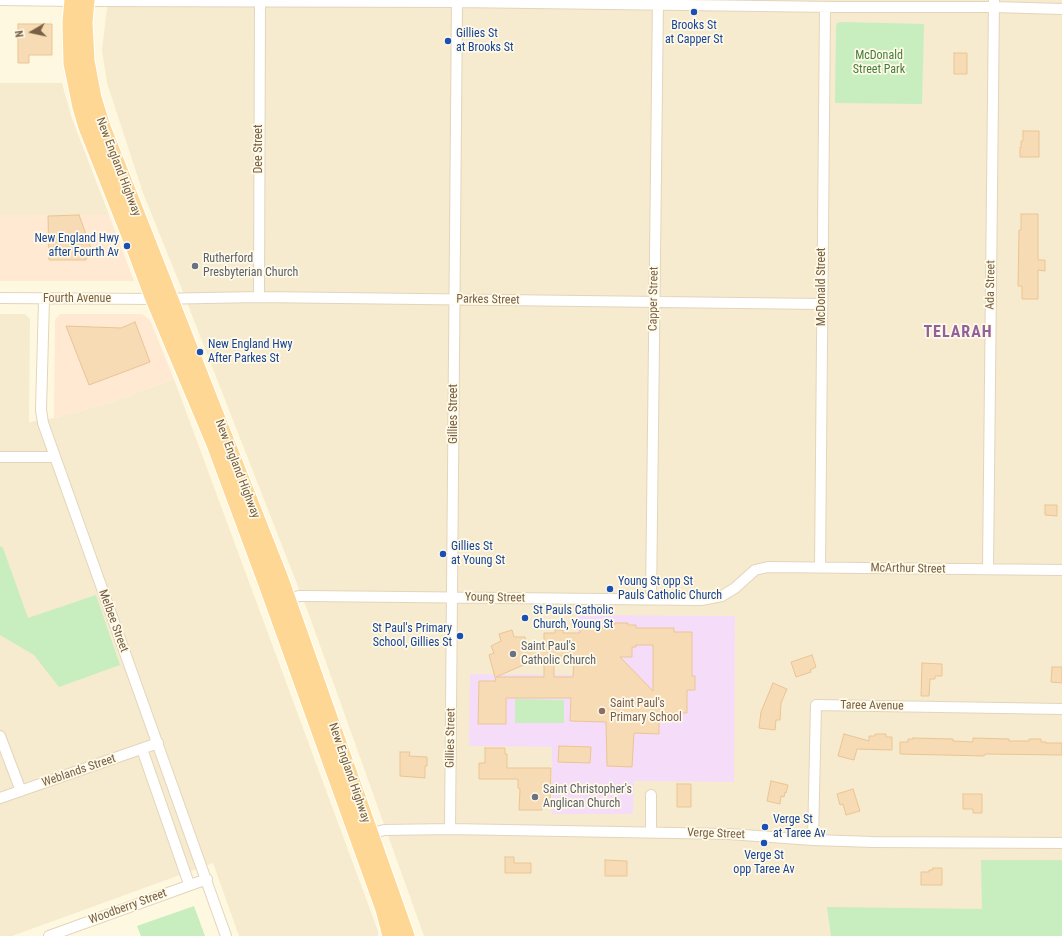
<!DOCTYPE html>
<html>
<head>
<meta charset="utf-8">
<style>
  body { margin:0 }
  #map { position:relative; width:1062px; height:936px; overflow:hidden; background:#fef8e0; font-family:"Roboto Condensed",sans-serif }
  canvas { display:block }
  .north { position:absolute; left:12px; top:12px; width:40px; height:40px; -webkit-text-stroke:3px #fffae8; paint-order:stroke; rotate:261deg; font-size:11px; font-weight:700; line-height:16px; text-align:center; color:#776045 }
  .north::after { content:''; display:block; margin:auto; width:14px; height:18px; background:#776045; clip-path:polygon(50% 0,100% 100%,50% 72%,0 100%) }
</style>
</head>
<body>
<div id="map">
<canvas width="1062" height="936"></canvas>
<div class="north">N</div>
</div>
<script>
const ctx = document.querySelector('canvas').getContext('2d');
ctx.lineJoin = 'round';
function fill(path, color) {
  ctx.fillStyle = color;
  ctx.fill(path, 'evenodd');
}
function toPath(rows) {
  const path = new Path2D();
  for (const r of rows) {
    path.moveTo(r[0], r[1]);
    for (let i = 2; i < r.length; i += 2) path.lineTo(r[i], r[i + 1]);
  }
  return path;
}
function strokePath(path, color, width, dash) {
  ctx.strokeStyle = color;
  ctx.lineWidth = width;
  ctx.lineCap = dash ? 'butt' : 'round';
  ctx.setLineDash(dash || []);
  ctx.stroke(path);
}
function write(font, color, halo, rows, align = 'center') {
  ctx.font = font + ' "Roboto Condensed",sans-serif';
  ctx.lineWidth = 3.5;
  ctx.setLineDash([]);
  ctx.textBaseline = 'middle';
  ctx.strokeStyle = halo;
  ctx.fillStyle = color;
  for (const [text, x, y, turn = 0] of rows) {
    ctx.save();
    ctx.translate(x, y);
    ctx.rotate((+turn || 0) * Math.PI / 180);
    ctx.textAlign = isNaN(turn) ? turn : align;
    if (halo) ctx.strokeText(text, 0, 0);
    ctx.fillText(text, 0, 0);
    ctx.restore();
  }
}
fill(toPath([
  [108,0,1062,0,1062,936,424,936,308,612,179,282,143,193,107,83,102,50],
  [0,83,62,83,71,116,109,215,0,215],
  [0,314,25,314,30,319,29,422,54,418,112,402,174,379,378,931,378,936,239,936,213,863,12,936,0,936]
]), '#f6ebce');
fill(toPath([
  [0,215,109,215,134,281,0,281],
  [60,314,142,314,150,320,174,379,112,402,54,418,55,320]
]), '#ffe9d3');
fill(toPath([
  [577,615,735,616,734,782,634,781,633,814,552,814,552,747,469,746,470,674,577,675]
]), '#f5ddfa');
fill(toPath([
  [841,22,924,24,922,104,835,103,836,27,837,23],
  [0,546,3,548,28,618,96,595,120,665,59,687,34,655,0,635],
  [515,699,564,700,564,723,515,723],
  [981,860,1062,860,1062,936,831,936,827,907,982,909],
  [194,906,205,936,141,936,137,926]
]), '#c8edbe');
const building = toPath([
  [18,24,52,24,52,55,29,55,29,63,18,63,18,24],
  [954,53,967,53,967,74,954,74,954,53],
  [1023,131,1039,131,1039,157,1020,157,1020,147,1021,148,1021,141,1023,141,1023,131],
  [1021,214,1038,214,1038,260,1045,260,1045,271,1038,270,1038,299,1022,299,1022,286,1018,286,1019,230,1021,230,1021,214],
  [79,215,91,248,86,260,49,260,48,216,79,215],
  [135,322,150,362,89,385,66,326,121,328,135,322],
  [1045,505,1057,505,1057,516,1045,515,1045,505],
  [614,623,628,623,628,625,636,625,636,628,674,628,674,632,692,632,692,676,695,676,695,690,687,690,687,713,659,713,659,734,634,733,632,767,607,766,606,722,570,721,571,698,506,698,506,724,478,724,479,681,496,681,489,655,494,653,491,646,501,641,499,634,512,630,514,637,525,637,526,644,544,642,544,633,555,633,555,630,563,630,563,633,580,633,580,626,606,627,606,625,614,625,614,623],
  [636,645,653,645,653,691,620,657,632,657,632,647,636,647,636,645],
  [544,656,544,677,496,677,544,656],
  [554,656,574,656,573,677,554,677,554,656],
  [812,655,816,667,810,670,811,672,796,677,791,662,812,655],
  [922,663,942,664,942,676,935,676,935,679,930,679,929,696,921,696,922,663],
  [1052,667,1062,667,1062,683,1051,682,1052,667],
  [773,683,787,689,781,703,780,720,776,720,775,730,759,728,761,712,773,683],
  [844,734,869,741,869,736,875,736,875,734,886,734,886,737,892,737,892,750,857,749,854,760,838,756,844,734],
  [913,738,953,739,953,741,973,742,973,738,1009,739,1009,741,1029,741,1029,739,1041,739,1041,742,1046,742,1046,743,1062,743,1062,755,985,754,984,756,900,754,900,742,908,742,908,739,913,739,913,738],
  [559,746,591,747,590,763,558,762,559,746],
  [485,748,505,748,505,754,507,754,507,768,551,768,550,806,542,806,542,810,519,810,520,789,518,788,518,779,479,779,479,763,485,763,485,748],
  [400,752,410,752,409,756,427,757,427,766,425,766,425,778,400,776,400,752],
  [771,781,788,785,786,793,785,792,784,797,781,796,780,804,767,801,771,781],
  [677,784,691,784,691,807,677,807,677,784],
  [853,789,860,811,846,815,843,804,840,805,837,794,853,789],
  [963,794,982,794,982,813,973,813,973,809,963,809,963,794],
  [505,857,514,857,514,863,531,863,531,873,505,873,505,857],
  [605,860,627,861,627,876,605,876,605,860],
  [933,868,942,868,942,885,921,885,921,872,929,872,929,870,933,870,933,868]
]);
fill(building, '#f6dbb5');
strokePath(building, '#eac594', 1);
const minor = toPath([
  [0,0,73,1],
  [86,1,457,2,835,7,994,7,1062,9],
  [259,297,260,0],
  [0,298,154,299,259,297,821,304],
  [44,299,41,410,43,423,226,936],
  [0,457,55,457],
  [820,568,825,7],
  [988,569,994,1],
  [651,599,658,0],
  [283,601,299,596,306,596,701,600,722,596,735,588,755,570,768,567,1062,570],
  [0,736,21,791],
  [142,749,189,884],
  [0,798,158,743],
  [450,829,457,0],
  [651,833,651,795],
  [371,834,384,830,450,829,729,834,813,840,873,842,1062,843],
  [813,840,816,705,1062,709],
  [49,936,207,879]
]);
const trunk = toPath([
  [73,0,71,22,72,63,81,107,87,127,133,243,154,299,215,444,267,584,384,909,391,936],
  [86,0,84,22,86,61,93,98,102,127,280,579,406,936]
]);
strokePath(minor, '#e3d5bb', 12);
strokePath(trunk, '#fff', 19);
strokePath(minor, '#fff', 10);
strokePath(trunk, '#fed794', 17);
for (const [x, y, r, color] of [
  [694,12,4,"#1a4fb4"],
  [448,41,4,"#1a4fb4"],
  [127,246,4,"#1a4fb4"],
  [195,266,4,"#6b7280"],
  [200,352,4,"#1a4fb4"],
  [443,554,4,"#1a4fb4"],
  [610,589,4,"#1a4fb4"],
  [525,618,4,"#1a4fb4"],
  [460,636,4,"#1a4fb4"],
  [513,654,4,"#6b7280"],
  [602,711,4,"#8d6e63"],
  [535,797,4,"#6b7280"],
  [765,827,4,"#1a4fb4"],
  [764,843,4,"#1a4fb4"]
]) {
  const dot = new Path2D();
  dot.arc(x, y, r, 0, 2 * Math.PI);
  ctx.fillStyle = color;
  ctx.fill(dot);
  strokePath(dot, '#fffae8', 1.5);
}
write('12px', '#164399', '#fffae8', [
  ["Brooks St",694,26,"center"],
  ["at Capper St",694,40,"center"],
  ["Gillies St",456,34],
  ["at Brooks St",456,48],
  ["New England Hwy",119,239,"right"],
  ["after Fourth Av",119,253,"right"],
  ["New England Hwy",208,345],
  ["After Parkes St",208,359],
  ["Gillies St",451,547],
  ["at Young St",451,561],
  ["Young St opp St",618,582],
  ["Pauls Catholic Church",618,596],
  ["St Pauls Catholic",533,611],
  ["Church, Young St",533,625],
  ["St Paul's Primary",452,629,"right"],
  ["School, Gillies St",452,643,"right"],
  ["Verge St",773,820],
  ["at Taree Av",773,834],
  ["Verge St",764,856,"center"],
  ["opp Taree Av",764,870,"center"]
], 'left');
write('12px', '#437e3c', '#fffae8', [
  ["McDonald",879,56],
  ["Street Park",879,70]
]);
write('12px', '#776045', '#fffae8', [
  ["Dee Street",259,149,-90],
  ["New England Highway",118,167,69],
  ["Ada Street",991,285,-89],
  ["McDonald Street",822,287,-90],
  ["Fourth Avenue",77,299],
  ["Capper Street",654,299,-89],
  ["Parkes Street",488,300,1],
  ["Gillies Street",454,414,-90],
  ["New England Highway",237,469,69],
  ["McArthur Street",908,569,1],
  ["Young Street",495,598,1],
  ["Melbee Street",113,621,70],
  ["Taree Avenue",872,706,1],
  ["Gillies Street",451,738,-89],
  ["Weblands Street",79,771,-19],
  ["New England Highway",349,773,71],
  ["Verge Street",716,834,2],
  ["Woodberry Street",128,907,-20]
]);
write('12px', '#5b616d', '#fffae8', [
  ["Rutherford",203,259],
  ["Presbyterian Church",203,273],
  ["Saint Paul's",521,647],
  ["Catholic Church",521,661],
  ["Saint Christopher's",543,790],
  ["Anglican Church",543,804]
], 'left');
write('12px', '#785e54', '#fffae8', [
  ["Saint Paul's",610,704],
  ["Primary School",610,718]
], 'left');
ctx.letterSpacing = '1px';
write('bold 16px', '#92609b', '#fffae8', [
  ["TELARAH",958,333]
]);
ctx.letterSpacing = '0px';
</script>
</body>
</html>
